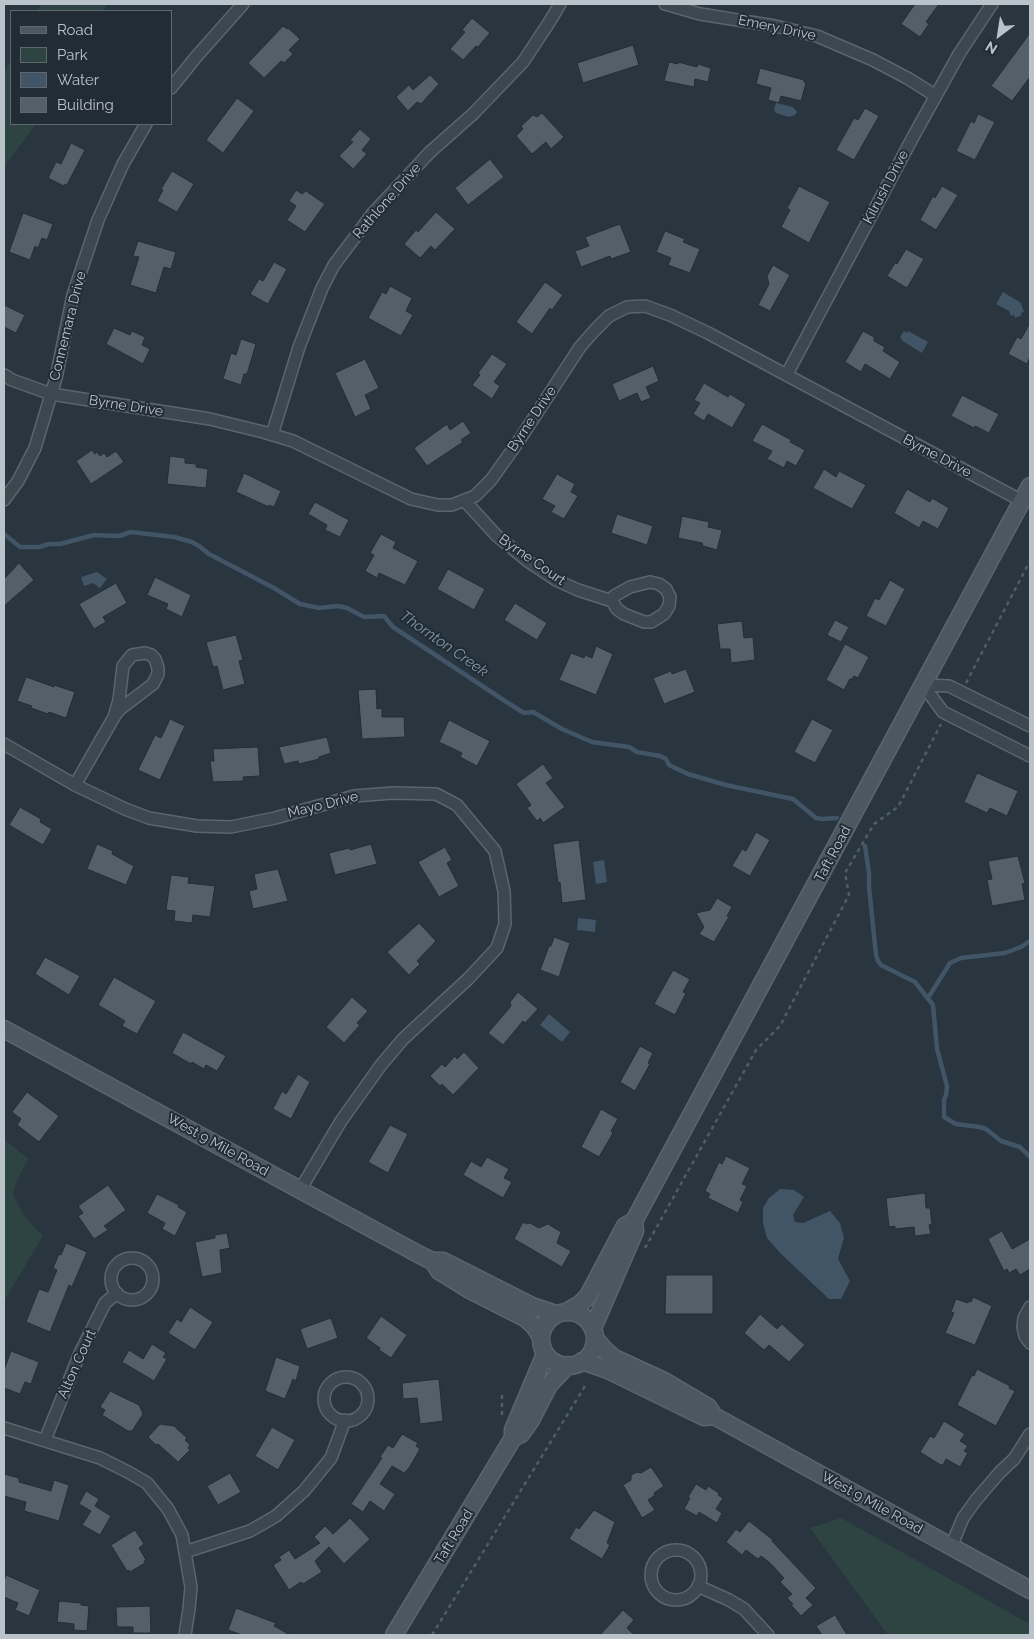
<!DOCTYPE html>
<html>
<head>
<meta charset="utf-8">
<style>
  body { margin:0 }
  #map { position:relative; width:1034px; height:1639px; overflow:hidden; background:#29353f; font-family:Raleway,sans-serif }
  canvas { display:block }
  .frame { position:absolute; inset:0; border:5px solid #bac2ca; pointer-events:none }
  .legend { position:absolute; left:10px; top:10px; width:162px; height:115px; box-sizing:border-box; background:#222c35; border:1px solid #5f6871; margin:0; padding:6px 9px; list-style:none; font-size:15px; color:#bac2ca }
  .legend li { display:flex; align-items:center; gap:10px; height:25px }
  .legend b { width:25px; border:1px solid #5f6871 }
  .north { position:absolute; left:974px; top:10px; width:50px; height:50px; -webkit-text-stroke:4px #222c35; paint-order:stroke; rotate:211deg; font-size:14px; font-weight:700; line-height:20px; text-align:center; color:#bac2ca }
  .north::after { content:''; display:block; margin:auto; width:18px; height:22px; background:#bac2ca; clip-path:polygon(50% 0,100% 100%,50% 72%,0 100%) }
</style>
</head>
<body>
<div id="map">
<canvas width="1034" height="1639"></canvas>
<div class="frame"></div>
<ul class="legend">
<li><b style="height:6px;background:#4c5762"></b>Road</li>
<li><b style="height:14px;background:#2e4442"></b>Park</li>
<li><b style="height:14px;background:#415567"></b>Water</li>
<li><b style="height:14px;background:#53606a"></b>Building</li>
</ul>
<div class="north">N</div>
</div>
<script>
const ctx = document.querySelector('canvas').getContext('2d');
ctx.lineJoin = 'round';
function fill(path, color) {
  ctx.fillStyle = color;
  ctx.fill(path, 'evenodd');
}
function toPath(rows) {
  const path = new Path2D();
  for (const r of rows) {
    if (r.length === 3) {
      path.moveTo(r[0] + r[2], r[1]);
      path.arc(r[0], r[1], r[2], 0, 2 * Math.PI);
      continue;
    }
    path.moveTo(r[0], r[1]);
    for (let i = 2; i < r.length; i += 2) path.lineTo(r[i], r[i + 1]);
  }
  return path;
}
function strokePath(path, color, width, dash) {
  ctx.strokeStyle = color;
  ctx.lineWidth = width;
  ctx.lineCap = dash ? 'butt' : 'round';
  ctx.setLineDash(dash || []);
  ctx.stroke(path);
}
function write(font, color, halo, rows, align = 'center') {
  ctx.font = font + ' Raleway,sans-serif';
  ctx.lineWidth = 4;
  ctx.setLineDash([]);
  ctx.textBaseline = 'middle';
  ctx.strokeStyle = halo;
  ctx.fillStyle = color;
  for (const [text, x, y, turn = 0] of rows) {
    ctx.save();
    ctx.translate(x, y);
    ctx.rotate((+turn || 0) * Math.PI / 180);
    ctx.textAlign = isNaN(turn) ? turn : align;
    if (halo) ctx.strokeText(text, 0, 0);
    ctx.fillText(text, 0, 0);
    ctx.restore();
  }
}
fill(toPath([
  [41,4,108,4,103,11,37,11],
  [11,59,11,124,36,124,4,167,4,72],
  [4,1139,28,1159,16,1183,13,1194,25,1217,43,1236,4,1301],
  [841,1518,1030,1624,1030,1635,888,1635,810,1528]
]), '#2e4442');
fill(toPath([
  [776,103,793,107,797,112,795,115,789,117,776,113,774,110],
  [1003,292,1021,303,1024,312,1021,313,1022,315,1015,318,1014,315,1011,316,1009,311,996,304],
  [904,331,907,333,908,331,928,342,922,353,901,340,902,339,900,337],
  [97,572,107,579,100,588,93,583,84,586,81,577],
  [604,860,607,882,596,884,593,862],
  [578,918,596,920,595,932,577,930],
  [549,1014,570,1032,562,1042,540,1025],
  [780,1189,794,1190,804,1197,793,1215,795,1222,803,1223,830,1211,840,1223,844,1238,838,1259,850,1281,841,1299,829,1299,780,1253,767,1238,763,1223,763,1208,769,1198]
]), '#415567');
strokePath(toPath([
  [4,534,20,547,39,547,49,544,60,544,94,535,119,536,131,532,174,537,192,542,199,546,209,554,274,588,300,604,319,608,338,606,347,608,364,617,384,616,393,627,505,701,524,713,533,712,562,729,592,742,629,747,637,752,660,756,666,759,669,765,688,774,726,785,793,799,816,818,822,819,837,818],
  [865,846,869,873,869,887,876,955,878,961,881,965,915,982,933,1005,937,1049,947,1086,946,1095,944,1100,944,1117,956,1124,980,1127,986,1129,1001,1141,1020,1147,1030,1157],
  [928,998,950,963,961,958,1005,953,1021,947,1030,941]
]), '#415567', 4.5);
const building = toPath([
  [915,4,939,4,926,22,929,24,920,37,901,24,915,4],
  [472,18,490,33,478,47,476,46,463,60,450,49,465,32,462,30,472,18],
  [283,26,287,29,288,28,300,39,289,50,293,54,284,63,281,61,264,78,248,63,283,26],
  [1030,33,1030,77,1012,101,991,86,1030,33],
  [633,45,639,65,583,83,577,63,633,45],
  [669,62,678,64,678,62,697,67,698,64,711,68,708,82,695,79,694,87,664,81,669,62],
  [760,68,804,80,804,82,806,83,801,101,781,96,779,103,768,100,771,88,756,84,760,68],
  [430,75,439,84,421,104,417,102,408,111,396,97,409,85,413,90,430,75],
  [237,98,254,111,223,153,206,140,237,98],
  [865,108,879,116,854,160,836,150,854,118,858,120,865,108],
  [542,113,564,137,551,149,546,142,532,154,516,136,523,129,521,126,533,115,537,117,542,113],
  [978,114,995,122,975,160,956,151,971,121,974,123,978,114],
  [360,129,371,139,362,150,367,154,353,169,339,156,353,142,350,140,360,129],
  [71,143,85,150,71,177,67,185,65,184,64,186,48,178,56,162,61,164,71,143],
  [490,159,504,177,468,205,455,188,490,159],
  [172,171,194,184,177,212,157,201,163,190,161,189,172,171],
  [799,186,830,202,809,243,781,227,790,210,787,208,799,186],
  [942,186,958,195,936,230,920,220,933,196,935,198,942,186],
  [296,190,302,194,306,191,325,204,305,232,287,220,296,206,289,201,296,190],
  [436,212,455,229,435,250,431,246,420,258,404,244,416,230,418,232,436,212],
  [23,213,53,224,47,240,42,238,38,248,35,246,30,260,9,252,23,213],
  [620,224,631,252,611,259,610,256,581,267,575,251,589,246,585,237,620,224],
  [665,231,685,239,683,242,700,249,690,273,668,265,671,258,656,252,665,231],
  [138,241,176,252,171,269,164,267,156,293,130,285,139,257,133,256,138,241],
  [906,249,924,259,907,288,887,276,895,263,897,264,906,249],
  [274,262,287,269,268,304,250,294,259,279,263,281,274,262],
  [773,265,790,275,770,311,758,305,769,284,767,276,773,265],
  [545,282,563,295,552,310,550,308,532,334,516,322,545,282],
  [390,286,412,298,406,311,413,315,401,336,368,318,382,292,386,294,390,286],
  [4,305,25,315,16,333,4,327,4,305],
  [1030,323,1030,357,1027,364,1008,354,1017,337,1021,339,1030,323],
  [114,328,130,335,132,331,145,337,142,345,150,349,143,364,106,344,114,328],
  [863,331,874,337,874,341,885,347,883,351,900,362,890,379,865,364,861,372,845,362,863,331],
  [241,339,256,344,247,374,244,374,241,385,223,379,231,353,236,355,241,339],
  [492,354,507,364,494,382,500,386,492,399,472,385,480,375,478,373,492,354],
  [365,359,379,388,365,395,371,409,355,417,335,373,365,359],
  [653,366,659,381,646,387,651,398,641,402,637,393,619,401,612,384,653,366],
  [704,383,728,397,730,394,746,404,732,428,708,414,704,421,693,414,700,403,694,400,704,383],
  [962,395,999,414,989,433,975,426,974,428,951,416,962,395],
  [463,421,471,433,461,440,463,442,427,466,414,448,447,424,450,430,463,421],
  [762,424,791,440,790,442,805,450,796,466,787,461,784,468,767,459,772,451,752,441,762,424],
  [92,450,95,454,97,452,100,456,104,453,107,457,116,451,124,462,91,484,76,461,92,450],
  [170,456,185,458,185,463,196,464,196,467,208,469,206,488,167,484,170,456],
  [824,469,836,477,839,471,866,485,852,509,813,488,824,469],
  [244,473,281,491,274,507,269,505,269,507,236,492,244,473],
  [557,474,575,484,571,492,578,496,564,519,551,512,555,506,542,499,557,474],
  [907,489,930,502,932,498,949,508,938,529,923,521,919,528,894,513,907,489],
  [315,502,349,520,340,537,325,530,327,525,308,514,315,502],
  [617,514,653,526,647,545,611,533,617,514],
  [682,516,709,522,708,527,722,530,717,550,703,546,702,543,678,538,682,516],
  [381,534,396,542,393,548,418,561,405,585,379,573,377,578,365,571,374,555,370,553,381,534],
  [19,563,34,580,4,606,4,579,19,563],
  [448,569,485,589,474,610,437,589,448,569],
  [155,577,191,595,182,617,166,609,168,604,147,595,155,577],
  [890,580,905,589,886,626,866,616,875,598,879,600,890,580],
  [116,583,127,603,103,617,106,622,94,629,79,604,116,583],
  [515,603,547,623,537,640,504,620,515,603],
  [835,620,849,627,841,642,827,635,835,620],
  [742,621,744,638,753,637,755,660,731,663,730,649,720,649,717,624,742,621],
  [236,635,243,660,239,661,245,684,223,690,217,666,213,667,206,642,236,635],
  [845,644,869,657,858,678,854,676,852,679,850,679,844,690,826,680,845,644],
  [596,646,613,654,596,695,559,680,571,653,584,658,585,655,592,658,596,646],
  [686,669,695,692,664,704,653,678,671,671,672,674,686,669],
  [26,677,54,687,54,685,75,692,66,718,49,712,48,714,31,708,32,706,17,701,26,677],
  [376,689,377,709,382,708,382,717,404,717,405,737,362,739,358,690,376,689],
  [170,719,185,726,160,780,138,770,155,735,161,738,170,719],
  [812,719,833,730,815,763,794,752,812,719],
  [449,720,490,741,477,766,460,757,462,753,439,742,449,720],
  [327,737,331,753,319,757,319,759,299,764,298,761,284,764,279,747,327,737],
  [258,747,260,776,243,777,244,781,213,782,210,761,214,761,213,749,258,747],
  [543,764,553,778,546,783,565,807,543,823,540,818,537,821,527,808,531,805,516,784,543,764],
  [977,773,1018,791,1007,816,990,808,987,813,964,802,977,773],
  [20,807,41,819,40,822,52,829,43,845,9,825,20,807],
  [756,832,770,840,750,876,732,866,742,849,746,851,756,832],
  [579,840,586,900,562,903,560,882,558,883,553,844,579,840],
  [97,844,113,851,112,854,134,866,126,885,87,869,97,844],
  [371,844,377,864,335,875,329,853,349,848,350,850,371,844],
  [445,847,452,860,447,863,459,886,439,897,418,862,445,847],
  [1018,856,1025,883,1022,884,1025,900,992,906,987,880,992,879,988,861,1018,856],
  [278,869,288,901,253,909,249,891,257,889,254,874,278,869],
  [171,875,189,877,188,883,215,886,210,917,193,915,192,923,174,921,175,911,166,910,171,875],
  [717,898,732,907,727,916,729,917,714,942,699,934,704,927,696,913,710,910,717,898],
  [419,923,436,941,417,961,420,964,409,975,387,952,419,923],
  [554,937,570,943,559,977,540,970,549,946,551,946,554,937],
  [45,957,80,976,69,995,35,974,45,957],
  [673,970,690,979,683,992,686,993,675,1015,654,1004,673,970],
  [114,977,156,1001,137,1034,122,1026,125,1021,98,1005,114,977],
  [518,992,538,1009,525,1023,523,1021,503,1045,488,1033,511,1006,510,1002,518,992],
  [352,997,368,1011,357,1023,360,1025,344,1043,326,1027,352,997],
  [183,1032,226,1056,217,1071,206,1065,204,1069,192,1062,191,1064,172,1053,183,1032],
  [640,1046,653,1053,648,1063,650,1064,635,1091,620,1082,640,1046],
  [464,1052,479,1068,453,1095,442,1084,440,1086,430,1076,442,1064,445,1067,455,1056,457,1059,464,1052],
  [298,1074,310,1082,291,1119,273,1109,282,1091,286,1094,298,1074],
  [27,1092,59,1116,39,1142,17,1125,21,1119,12,1112,27,1092],
  [601,1109,618,1119,611,1131,613,1133,599,1157,581,1147,601,1109],
  [390,1125,408,1134,388,1173,368,1162,390,1125],
  [726,1156,750,1168,742,1184,747,1186,740,1200,743,1202,738,1213,708,1198,710,1194,705,1191,719,1162,722,1164,726,1156],
  [487,1157,509,1169,504,1178,512,1182,503,1198,463,1175,471,1161,481,1167,487,1157],
  [108,1185,126,1210,104,1226,108,1230,94,1239,78,1216,83,1213,78,1206,108,1185],
  [925,1193,926,1208,930,1208,932,1224,929,1225,931,1234,915,1236,914,1227,895,1229,895,1226,889,1227,886,1198,925,1193],
  [157,1194,179,1205,178,1207,187,1212,175,1236,162,1229,165,1223,147,1213,157,1194],
  [523,1222,526,1224,530,1223,539,1228,548,1224,561,1232,557,1243,571,1251,562,1267,514,1239,523,1222],
  [1002,1231,1012,1249,1030,1239,1030,1269,1020,1275,1016,1269,1009,1273,1007,1269,1004,1271,988,1239,1002,1231],
  [227,1233,230,1248,220,1250,222,1273,202,1277,195,1242,215,1238,215,1235,227,1233],
  [66,1243,87,1252,72,1287,69,1285,50,1332,26,1322,39,1289,48,1292,57,1270,53,1268,59,1254,61,1255,66,1243],
  [666,1275,713,1275,713,1314,665,1314,666,1275],
  [973,1297,992,1306,975,1345,945,1333,954,1313,951,1312,956,1299,968,1303,969,1301,971,1302,973,1297],
  [190,1307,213,1322,195,1350,168,1333,177,1319,181,1322,190,1307],
  [760,1314,777,1329,782,1324,805,1345,789,1362,769,1345,764,1350,744,1333,760,1314],
  [381,1316,407,1335,391,1358,379,1350,380,1348,366,1338,381,1316],
  [331,1318,338,1338,307,1349,300,1329,331,1318],
  [152,1344,166,1353,163,1357,167,1359,154,1381,122,1362,129,1350,143,1359,152,1344],
  [11,1351,39,1362,31,1384,25,1382,20,1394,4,1388,4,1370,11,1351],
  [276,1357,300,1366,296,1381,293,1379,285,1399,265,1391,276,1357],
  [977,1369,1010,1386,1009,1388,1015,1391,996,1426,957,1405,972,1375,974,1376,977,1369],
  [439,1379,443,1421,420,1424,417,1398,403,1399,402,1383,439,1379],
  [110,1391,139,1405,143,1414,132,1431,128,1431,102,1415,105,1410,100,1407,110,1391],
  [944,1421,965,1434,960,1441,968,1446,964,1451,968,1453,960,1467,946,1459,943,1465,939,1464,920,1452,930,1436,934,1438,944,1421],
  [160,1424,174,1426,187,1438,185,1440,190,1445,188,1448,190,1450,178,1462,158,1444,156,1445,148,1437,160,1424],
  [272,1427,295,1440,278,1470,255,1456,272,1427],
  [402,1434,418,1443,416,1446,420,1449,409,1468,404,1473,392,1466,380,1484,395,1494,384,1511,370,1501,363,1512,351,1504,382,1458,380,1457,388,1445,393,1448,402,1434],
  [651,1467,664,1486,654,1493,655,1495,648,1500,655,1510,642,1518,623,1485,631,1480,631,1475,637,1472,641,1473,651,1467],
  [230,1473,241,1492,218,1505,207,1486,230,1473],
  [4,1474,19,1478,19,1482,51,1491,54,1480,69,1485,59,1521,24,1511,26,1502,4,1496,4,1474],
  [696,1484,706,1490,708,1486,719,1493,718,1495,723,1498,716,1509,722,1513,717,1523,699,1512,697,1516,684,1509,690,1498,688,1497,696,1484],
  [86,1491,99,1499,95,1506,111,1516,100,1535,82,1525,91,1511,79,1504,86,1491],
  [594,1510,615,1522,607,1543,610,1545,602,1559,569,1539,576,1527,579,1529,594,1510],
  [350,1518,370,1539,344,1564,329,1547,315,1561,322,1572,303,1584,301,1582,289,1590,273,1565,281,1560,279,1557,289,1550,295,1559,320,1543,314,1537,325,1526,333,1534,350,1518],
  [749,1521,773,1540,772,1541,816,1588,806,1598,813,1605,801,1616,791,1605,793,1604,787,1598,792,1594,780,1582,784,1578,770,1563,761,1556,758,1559,746,1550,742,1555,726,1542,736,1529,740,1532,749,1521],
  [135,1530,144,1544,139,1548,146,1560,144,1561,145,1563,130,1572,129,1570,127,1571,111,1545,135,1530],
  [6,1575,40,1590,29,1616,15,1610,18,1603,4,1597,4,1581,6,1575],
  [59,1601,81,1603,81,1605,89,1606,87,1631,74,1630,74,1624,57,1622,59,1601],
  [150,1606,151,1633,133,1633,133,1627,117,1627,116,1607,150,1606],
  [236,1608,276,1623,274,1626,290,1635,242,1635,228,1630,236,1608],
  [623,1610,634,1620,627,1628,634,1635,600,1635,623,1610],
  [835,1615,847,1635,822,1635,816,1626,835,1615]
]);
fill(building, '#53606a');
strokePath(building, '#242e37', 1);
const street = toPath([
  [665,4,700,14,775,26,817,36,873,60,909,79,936,96],
  [171,88,196,57,243,4],
  [787,374,913,137,959,54,992,4],
  [4,375,12,380,51,394,210,419,263,432,293,441,411,499,438,505,452,505,475,496,491,480,518,442,580,347,594,331,609,316,627,307,645,306,670,315,708,333,1022,501],
  [272,435,299,347,322,288,334,265,373,213,430,152,473,114,523,62,550,21,560,4],
  [4,500,18,481,35,448,56,378,73,295,98,220,123,164,146,124],
  [464,500,496,535,529,562,556,580,578,590,612,601],
  [650,582,659,584,666,589,670,597,669,606,664,614,651,622,644,622,624,614,617,609,612,601,614,596,630,587,650,582],
  [923,685,943,712,1030,756],
  [923,685,949,686,1030,726],
  [4,744,75,785,125,809,149,818,197,826,231,827,275,818,354,796,393,793,436,794,457,805,495,851,504,891,505,924,497,948,468,979,403,1039,381,1065,341,1121,300,1190],
  [75,785,114,717,119,710,153,684,158,674,158,668,155,659,151,655,145,653,132,655,123,666,119,700,114,717],
  [132,1279,21],
  [1030,1307,1024,1318,1023,1327,1025,1336,1030,1343],
  [346,1399,22],
  [4,1428,100,1458,128,1472,147,1483,168,1509,182,1535,191,1587,189,1609,185,1635],
  [45,1440,80,1353,105,1303,117,1293],
  [951,1547,963,1518,976,1500,1000,1472,1014,1459,1030,1434],
  [676,1575,25],
  [185,1552,250,1531,276,1516,304,1491,331,1458,345,1420],
  [698,1586,729,1600,744,1609,768,1635]
]);
const secondary = toPath([
  [4,1029,420,1255,432,1261,443,1261,532,1306,556,1314],
  [434,1263,439,1271,468,1289,525,1318,534,1326,541,1337],
  [568,1311,580,1304,588,1296,625,1226,634,1221,1030,486],
  [568,1339,27],
  [593,1328,635,1231,634,1221],
  [595,1338,603,1348,614,1358,664,1381,708,1407,714,1416,1030,1590],
  [582,1361,608,1370,704,1417,714,1416],
  [517,1436,521,1434,531,1420,549,1385,568,1365],
  [394,1635,513,1438,513,1430,545,1354]
]);
strokePath(street, '#5b656d', 14);
strokePath(secondary, '#5b656d', 19);
strokePath(toPath([
  [966,683,1030,561],
  [645,1248,756,1050,780,1026,849,895,845,873,874,824,898,807,941,724],
  [502,1395,502,1416],
  [432,1635,585,1386]
]), '#4d6061', 2.5, [4, 4]);
strokePath(street, '#3d474f', 11);
strokePath(secondary, '#4c5762', 16);
write('14px', '#bac2ca', '#222c35', [
  ["Emery Drive",777,28,12],
  ["Kilrush Drive",886,187,-62],
  ["Rathlone Drive",387,201,-49],
  ["Connemara Drive",68,326,-76],
  ["Byrne Drive",126,406,9],
  ["Byrne Drive",532,419,-56],
  ["Byrne Drive",937,456,28],
  ["Byrne Court",532,560,35],
  ["Mayo Drive",323,805,-14],
  ["Taft Road",833,854,-62],
  ["West 9 Mile Road",218,1145,29],
  ["Alton Court",77,1364,-66],
  ["West 9 Mile Road",872,1503,29],
  ["Taft Road",454,1537,-59]
]);
write('italic 15px', '#7e96aa', '#222c35', [
  ["Thornton Creek",444,644,35]
]);
</script>
</body>
</html>
